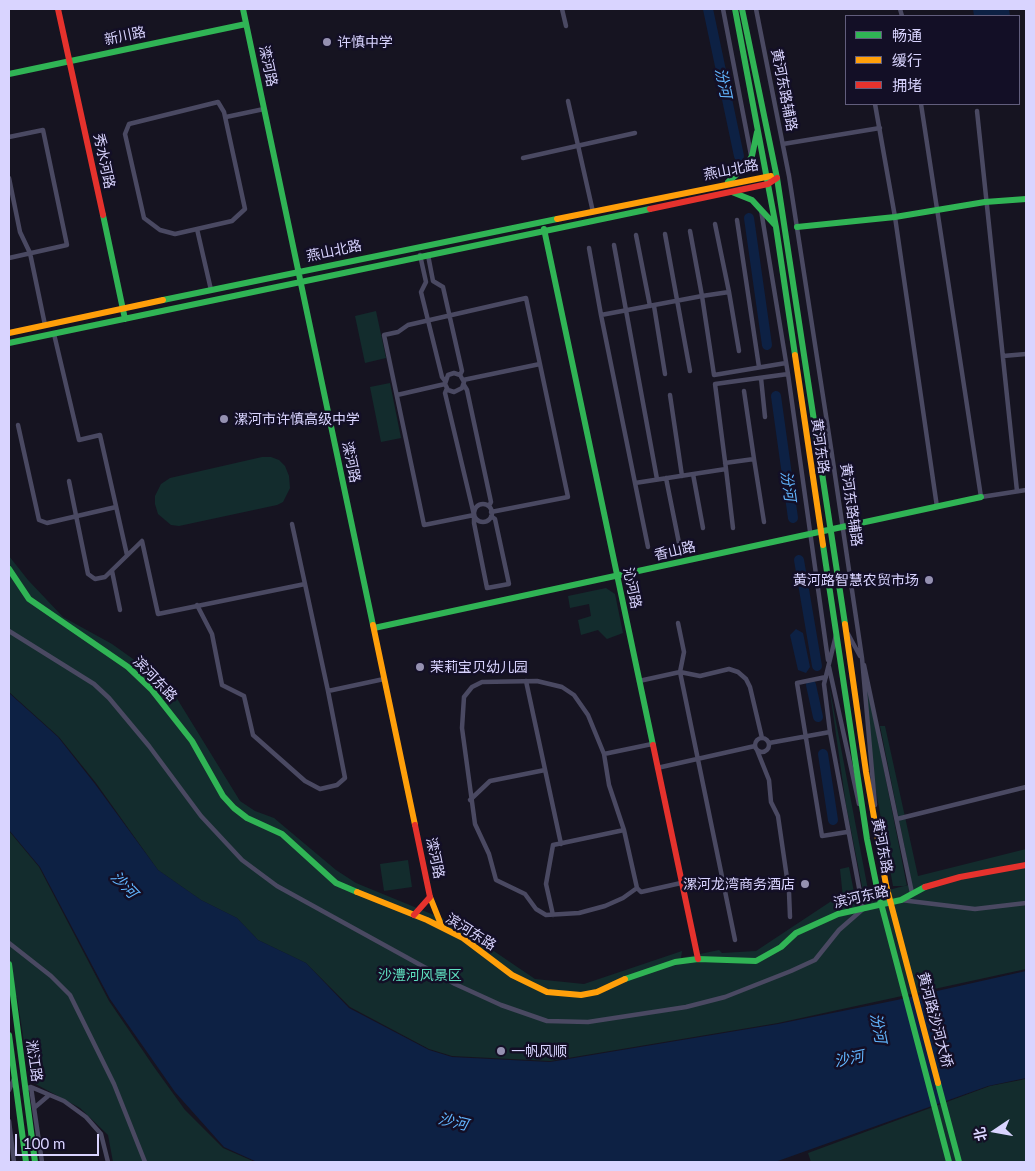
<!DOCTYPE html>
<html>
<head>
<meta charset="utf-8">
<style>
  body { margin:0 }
  #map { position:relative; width:1035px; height:1171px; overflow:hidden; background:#161421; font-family:Lato,"Noto Sans SC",sans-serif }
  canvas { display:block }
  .frame { position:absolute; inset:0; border:10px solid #d9d4ff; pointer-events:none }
  .legend { position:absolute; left:845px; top:15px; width:175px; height:90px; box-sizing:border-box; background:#130f26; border:1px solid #625e7d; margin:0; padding:6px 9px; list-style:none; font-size:15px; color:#d9d4ff }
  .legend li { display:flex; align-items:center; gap:10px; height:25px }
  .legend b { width:25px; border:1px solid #625e7d }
  .north { position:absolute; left:970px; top:1106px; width:50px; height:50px; -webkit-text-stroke:4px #130f26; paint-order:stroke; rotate:258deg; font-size:14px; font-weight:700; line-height:20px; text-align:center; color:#d9d4ff }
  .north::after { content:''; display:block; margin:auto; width:18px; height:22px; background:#d9d4ff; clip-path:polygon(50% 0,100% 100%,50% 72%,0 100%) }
  .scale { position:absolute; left:15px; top:1134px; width:84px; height:22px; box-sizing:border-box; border:2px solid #d9d4ff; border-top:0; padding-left:6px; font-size:15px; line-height:18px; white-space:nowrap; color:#d9d4ff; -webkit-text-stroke:4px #130f26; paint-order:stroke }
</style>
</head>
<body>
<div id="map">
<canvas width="1035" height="1171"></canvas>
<div class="frame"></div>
<ul class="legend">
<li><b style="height:6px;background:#30b455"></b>畅通</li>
<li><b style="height:6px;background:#ff9f0a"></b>缓行</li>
<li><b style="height:6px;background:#e5322d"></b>拥堵</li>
</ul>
<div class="north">北</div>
<div class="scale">100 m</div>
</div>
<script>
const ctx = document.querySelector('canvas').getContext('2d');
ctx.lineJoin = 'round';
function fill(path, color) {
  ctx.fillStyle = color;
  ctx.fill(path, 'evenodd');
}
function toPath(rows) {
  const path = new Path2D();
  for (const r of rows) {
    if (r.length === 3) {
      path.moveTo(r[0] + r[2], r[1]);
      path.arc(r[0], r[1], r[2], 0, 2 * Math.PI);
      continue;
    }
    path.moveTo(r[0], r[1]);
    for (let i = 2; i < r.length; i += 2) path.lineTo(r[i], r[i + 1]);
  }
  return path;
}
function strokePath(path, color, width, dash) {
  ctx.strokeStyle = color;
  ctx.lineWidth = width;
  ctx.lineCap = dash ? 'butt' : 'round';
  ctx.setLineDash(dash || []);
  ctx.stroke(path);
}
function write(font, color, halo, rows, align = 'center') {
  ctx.font = font + ' Lato,"Noto Sans SC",sans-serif';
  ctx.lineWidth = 5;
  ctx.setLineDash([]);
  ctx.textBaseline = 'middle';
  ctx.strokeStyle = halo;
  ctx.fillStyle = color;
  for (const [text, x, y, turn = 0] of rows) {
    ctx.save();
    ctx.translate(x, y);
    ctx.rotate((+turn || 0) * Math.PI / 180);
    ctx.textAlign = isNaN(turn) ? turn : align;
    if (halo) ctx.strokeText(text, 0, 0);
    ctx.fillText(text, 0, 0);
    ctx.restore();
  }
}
fill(toPath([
  [376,311,386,358,365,363,355,316],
  [390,383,401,438,381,442,370,387],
  [262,457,271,457,279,460,285,466,289,476,290,488,283,502,277,505,179,526,171,525,158,514,155,504,155,496,161,484,170,478],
  [9,556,28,580,63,617,112,644,168,684,240,801,255,811,274,818,336,870,356,883,451,922,535,979,584,984,682,951,681,958,719,950,722,953,756,951,833,900,843,898,840,869,849,867,855,897,864,896,846,805,829,685,869,895,912,884,880,726,885,726,918,876,1026,849,1026,969,778,1023,550,1061,452,1056,429,1049,350,1007,306,963,258,940,237,918,201,900,158,870,96,783,59,737,9,692],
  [606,588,615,594,623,633,607,639,598,630,581,635,578,620,591,616,589,604,570,608,568,596],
  [864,679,866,680,907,886,893,886,873,774],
  [9,831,39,867,109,1001,154,1067,185,1110,223,1148,255,1162,113,1162,108,1135,80,1108,30,1081,17,997,9,997],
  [408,860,412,887,384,891,380,864],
  [1026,1079,1026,1162,811,1162,808,1153,990,1086]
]), '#132c2d');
fill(toPath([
  [973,9,1009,9,1010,16,974,16],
  [796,629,803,633,810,667,806,673,798,670,790,635],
  [9,693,58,737,95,784,158,870,201,900,237,918,258,940,306,963,349,1008,429,1050,452,1057,550,1062,778,1024,897,1000,1026,971,1026,1078,988,1086,775,1162,257,1162,224,1147,175,1092,110,999,40,867,9,830]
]), '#0d2144');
strokePath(toPath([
  [708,9,739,156],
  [749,218,767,345],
  [776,396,793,518],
  [799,560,817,666],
  [811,685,818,717],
  [823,754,833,820]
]), '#0d2144', 10);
strokePath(toPath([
  [562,9,566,26],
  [723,9,751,155],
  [756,9,789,176,831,448,862,658,875,805],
  [900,9,902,16],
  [568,101,593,212],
  [218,102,224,112,245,209,232,221,175,234,160,230,144,218,125,134,129,124,218,102],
  [875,104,895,217,937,507],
  [921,104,981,497,1026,490],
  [977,111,1017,491],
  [226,117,264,109],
  [9,137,43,130,67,245,9,258],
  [783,144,880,128],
  [523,158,635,133],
  [9,178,20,232,30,253,45,325],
  [761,210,788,374,828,660],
  [737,220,759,367],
  [197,229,211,290],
  [690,231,702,296,729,292,715,224],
  [665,234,690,371],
  [636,235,650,306],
  [614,245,657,479],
  [589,248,601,315],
  [420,255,426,282,421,292,442,377,445,381],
  [428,255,433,281,443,287,462,371,460,375,464,382,462,388,454,392,448,390,445,384,448,375,454,373,460,375],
  [729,292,739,351],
  [654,306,665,374],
  [54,334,79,440,100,435,127,555],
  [1003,356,1026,354],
  [786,363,714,375,702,296,601,315,635,483,726,469,715,384,788,374],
  [761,378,765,417],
  [463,380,540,364],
  [464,385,467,390,491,502,489,506],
  [447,388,445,393,474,515,474,523,487,588,509,584,495,519,491,516],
  [397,395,445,384],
  [670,395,682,476],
  [18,425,39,520,47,523,116,507],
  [754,459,764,522],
  [725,463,754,459,744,391],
  [726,469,733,528],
  [693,474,703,528],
  [666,478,679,543],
  [69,481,88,574,95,579,105,577,142,541,158,614,305,584,328,691,384,679],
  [635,483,648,547],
  [483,513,9],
  [474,515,424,525,384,335,398,332,408,325,526,298,568,497,491,512],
  [292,524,305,584],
  [112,571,120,610],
  [197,605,212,634,222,685,244,696,253,735,305,781,320,789,337,785,345,778,328,691],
  [678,623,684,652,680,672,735,940],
  [9,631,94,684,109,698,149,746,201,816,242,860,277,886,455,984,501,1005,547,1021,588,1022,686,1007,725,997,791,971,815,960,839,930,863,909,830,732,824,684,836,635],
  [848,634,860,656],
  [864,665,912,893],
  [829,667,859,804],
  [826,677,797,683,822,836,847,832],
  [526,681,561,844],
  [639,681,680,672,700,676,729,669,738,672,746,679,750,687,762,738],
  [762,745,7],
  [769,743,830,732],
  [757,750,769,780,771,802,778,816,789,892,790,917],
  [604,754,609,785,624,830,637,888,623,898,605,906,579,913,546,915,536,909,525,894,496,880,489,854,475,824,462,728,464,697,472,687,482,682,537,681,562,687,574,695,588,715,604,754,652,744],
  [657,768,755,746],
  [470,800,490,781,545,770],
  [897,819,1026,787],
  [637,888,641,892,681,883],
  [901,900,975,909,1026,903],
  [553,915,546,884,553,845,624,830],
  [9,943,51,976,70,995,114,1084,145,1162],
  [31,1087,42,1162],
  [25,1089,31,1087,64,1101,86,1117,101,1134,108,1162],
  [9,1090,14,1079],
  [34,1108,48,1096],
  [9,1121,14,1162]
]), '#4a4962', 4.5);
strokePath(toPath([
  [243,9,373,625],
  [735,9,776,227,795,355],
  [742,9,777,178,845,624],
  [9,74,246,24],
  [728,182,745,167,752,156,757,132],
  [732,192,752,200,775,225],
  [103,215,125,319],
  [797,227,895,217,985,202,1026,199],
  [544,229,653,745],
  [163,300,557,219],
  [9,343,650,209],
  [823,545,867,839,877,888],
  [9,569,29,599,128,667,151,689,192,741,223,796,234,808,247,818,282,834,336,883,357,892],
  [374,628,981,497],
  [9,964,35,1162],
  [625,979,675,962,698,959,756,961,781,947,796,933,838,914,901,900,925,887],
  [9,1035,26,1162]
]), '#30b455', 6);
strokePath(toPath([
  [557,219,771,176],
  [9,333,163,300],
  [795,355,823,545],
  [845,624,866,772,886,885],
  [373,625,415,825],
  [357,892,427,920,463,938,512,975,547,992,581,995,597,992,625,979],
  [430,897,442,927]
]), '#ff9f0a', 6);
strokePath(toPath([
  [58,9,103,215],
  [650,209,768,184,777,178],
  [653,745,698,959],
  [925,887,960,877,1026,865],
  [414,915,430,897,415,825]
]), '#e5322d', 6);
strokePath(toPath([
  [877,888,949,1162],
  [938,1083,959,1162]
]), '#30b455', 6);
strokePath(toPath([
  [886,885,938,1083]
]), '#ff9f0a', 6);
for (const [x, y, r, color] of [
  [327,42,5,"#9591b1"],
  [224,419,5,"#9591b1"],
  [929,580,5,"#9591b1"],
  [420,667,5,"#9591b1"],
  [805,884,5,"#9591b1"],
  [501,1051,5,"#9591b1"]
]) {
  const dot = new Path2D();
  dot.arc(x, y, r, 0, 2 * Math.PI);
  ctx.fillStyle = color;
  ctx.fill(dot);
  strokePath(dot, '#130f26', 2);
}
write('14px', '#d9d4ff', '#130f26', [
  ["新川路",125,36,-12],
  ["滦河路",268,66,78],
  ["黄河东路辅路",784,90,79],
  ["秀水河路",104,161,78],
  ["燕山北路",731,170,-11],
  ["燕山北路",334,251,-12],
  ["黄河东路",820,446,82],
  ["滦河路",351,462,78],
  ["黄河东路辅路",851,505,82],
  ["香山路",675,551,-13],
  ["沁河路",632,588,78],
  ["滨河东路",155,679,46],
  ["黄河东路",882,846,79],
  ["滦河路",435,858,78],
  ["滨河东路",861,897,-13],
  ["滨河东路",471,932,32],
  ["黄河路沙河大桥",935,1020,75],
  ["淞江路",34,1061,82]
]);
write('14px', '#d9d4ff', '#130f26', [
  ["许慎中学",337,42],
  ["漯河市许慎高级中学",234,419],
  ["黄河路智慧农贸市场",919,580,"right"],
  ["茉莉宝贝幼儿园",430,667],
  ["漯河龙湾商务酒店",795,884,"right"],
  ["一帆风顺",511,1051]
], 'left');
write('14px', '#5fe0c0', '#130f26', [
  ["沙澧河风景区",420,975]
]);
write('italic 15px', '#62b6ff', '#130f26', [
  ["汾河",723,83,78],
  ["汾河",788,486,82],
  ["沙河",124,885,46],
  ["汾河",878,1028,79],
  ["沙河",849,1059,-12],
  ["沙河",453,1122,13]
]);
</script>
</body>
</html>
